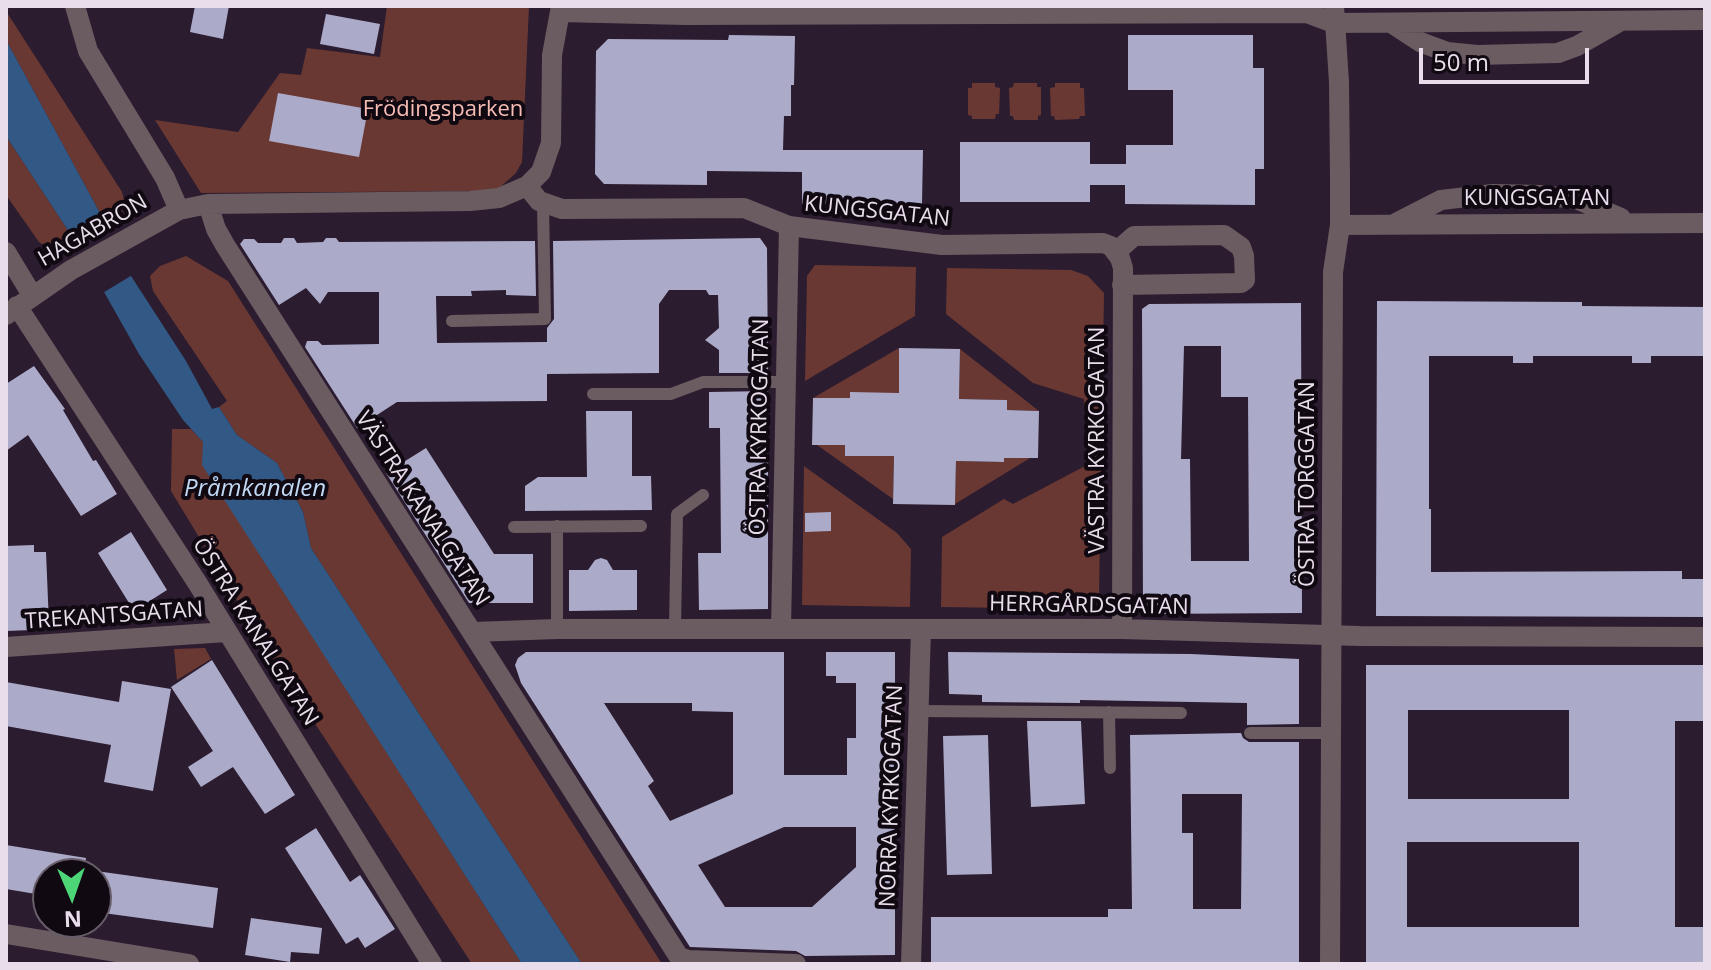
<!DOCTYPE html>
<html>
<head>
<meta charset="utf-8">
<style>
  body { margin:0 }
  #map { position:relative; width:1711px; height:970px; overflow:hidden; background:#2c1c30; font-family:"Open Sans",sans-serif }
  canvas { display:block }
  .frame { position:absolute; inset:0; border:8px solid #e9ddeb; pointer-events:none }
  .north { position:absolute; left:32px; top:858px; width:80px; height:80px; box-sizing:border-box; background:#100912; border:2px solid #675e69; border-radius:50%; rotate:178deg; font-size:22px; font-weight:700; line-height:32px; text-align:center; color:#e9ddeb }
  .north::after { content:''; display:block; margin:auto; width:28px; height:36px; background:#4cd677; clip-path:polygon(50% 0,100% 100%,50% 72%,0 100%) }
  .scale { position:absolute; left:1419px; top:48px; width:170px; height:36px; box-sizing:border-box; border:4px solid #e9ddeb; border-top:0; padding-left:10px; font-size:24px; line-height:28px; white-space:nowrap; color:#e9ddeb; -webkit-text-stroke:6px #100912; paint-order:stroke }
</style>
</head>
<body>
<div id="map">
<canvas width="1711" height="970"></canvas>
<div class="frame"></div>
<div class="north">N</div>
<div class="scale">50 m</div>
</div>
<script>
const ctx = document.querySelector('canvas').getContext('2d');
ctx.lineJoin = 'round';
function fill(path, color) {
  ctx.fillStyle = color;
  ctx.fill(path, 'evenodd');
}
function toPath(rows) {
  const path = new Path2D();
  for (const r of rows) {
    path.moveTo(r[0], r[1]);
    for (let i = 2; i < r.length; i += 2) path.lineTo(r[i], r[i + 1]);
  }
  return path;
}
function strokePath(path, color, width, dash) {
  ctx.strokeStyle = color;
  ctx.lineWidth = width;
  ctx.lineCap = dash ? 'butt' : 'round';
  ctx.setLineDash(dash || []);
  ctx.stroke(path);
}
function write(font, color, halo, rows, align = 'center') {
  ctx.font = font + ' "Open Sans",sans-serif';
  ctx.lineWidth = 8;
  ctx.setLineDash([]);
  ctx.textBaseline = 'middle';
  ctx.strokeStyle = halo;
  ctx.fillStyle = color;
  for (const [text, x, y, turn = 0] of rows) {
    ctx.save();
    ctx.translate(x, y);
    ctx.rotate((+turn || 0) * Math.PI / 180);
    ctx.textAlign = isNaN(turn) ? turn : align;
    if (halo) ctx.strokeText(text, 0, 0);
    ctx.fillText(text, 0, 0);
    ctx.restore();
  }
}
fill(toPath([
  [387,6,529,6,522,162,516,173,498,189,475,191,201,193,155,120,238,132,280,73,301,75,307,48,380,57],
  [6,11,122,192,125,204,119,216,106,224,6,40],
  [972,83,995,83,995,87,1000,88,999,114,996,114,995,119,972,119,972,116,968,115,968,88,972,88],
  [1014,83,1037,83,1037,87,1041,87,1041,115,1038,116,1038,120,1014,120,1013,116,1010,116,1009,88,1013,87],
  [1055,83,1080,83,1080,88,1084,88,1085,116,1080,116,1079,119,1055,120,1054,116,1051,116,1050,88,1055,87],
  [6,136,77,244,59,250,47,247,39,242,6,195],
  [186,256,228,281,662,964,582,964,311,548,303,512,277,463,237,435,219,407,227,401,153,291,150,276,160,266],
  [815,265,916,267,915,316,805,381,807,276],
  [947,268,1071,270,1088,276,1104,293,1102,411,1093,419,1086,419,1084,399,1033,383,946,314],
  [899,348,899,393,850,393,850,398,813,398],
  [960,349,1039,411,1007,410,1006,400,959,399],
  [172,429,191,429,203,442,203,465,522,964,472,964,271,656,171,491],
  [817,445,845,445,846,456,894,456,893,499],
  [1085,451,1091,451,1101,459,1099,598,1095,606,1079,609,941,607,942,537,1004,499,1013,504,1085,466],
  [1004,458,1030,458,955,504,956,461,1003,462],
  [804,466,897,533,911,549,910,607,802,605],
  [205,648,211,659,177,680,174,649]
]), '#6a3832');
fill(toPath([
  [6,40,106,224,131,276,186,361,212,409,219,407,237,435,277,463,303,512,311,548,582,964,522,964,202,465,203,442,183,420,139,354,77,244,6,136]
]), '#325986');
fill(toPath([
  [110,222,134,274,101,294,73,247]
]), '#2c1c30');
fill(toPath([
  [195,6,229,6,223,39,190,32],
  [326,14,380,24,374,54,320,44],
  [729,35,795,36,794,85,791,85,791,116,784,116,783,150,923,150,922,204,802,204,802,172,707,171,707,185,604,184,595,174,596,51,608,39,728,40],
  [1128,35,1253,35,1253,68,1264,68,1264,169,1255,169,1255,205,1125,204,1125,185,1090,185,1090,202,960,202,960,142,1090,142,1090,164,1126,164,1126,145,1173,145,1173,90,1128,90],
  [278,93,368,109,359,157,269,141],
  [284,238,294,238,297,243,323,242,326,238,336,238,339,242,535,241,536,296,506,295,506,290,471,291,472,296,436,296,437,343,547,342,547,328,554,319,553,241,760,238,767,248,768,373,719,373,719,350,705,340,719,328,718,295,709,295,706,290,669,290,659,304,659,373,547,374,547,401,397,402,357,428,305,347,307,341,318,341,322,345,379,344,379,292,328,292,320,304,306,288,279,305,240,244,244,239,254,239,258,243,281,243],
  [1377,301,1582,302,1582,306,1705,307,1705,356,1651,356,1651,363,1632,363,1632,356,1533,356,1533,363,1513,363,1513,356,1429,356,1429,509,1431,509,1431,572,1682,571,1682,579,1705,579,1705,617,1376,616],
  [1301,303,1302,613,1143,614,1142,309,1149,304],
  [1184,346,1221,346,1221,397,1248,397,1249,561,1191,561,1190,459,1181,459],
  [899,348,960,349,959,399,1007,400,1007,410,1039,411,1038,458,1004,458,1004,462,956,461,955,505,893,504,894,456,845,456,845,445,812,445,813,398,850,398,850,392,899,393],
  [34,366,65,409,63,410,93,461,96,460,117,494,81,516,28,435,6,451,6,384],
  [768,391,768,609,699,610,698,553,721,553,720,428,709,428,709,392],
  [586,411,632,411,632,476,651,476,652,510,525,511,525,486,538,477,587,477],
  [426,448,494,554,533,554,533,603,469,603,386,473],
  [831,512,831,531,805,532,805,513],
  [131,532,167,590,134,611,98,553],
  [34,545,34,552,46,552,49,624,32,625,32,630,6,631,6,546],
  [601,558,607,560,613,570,637,570,637,610,569,611,569,570,588,570,595,560],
  [526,652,784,652,784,775,847,775,847,738,856,738,856,683,836,683,836,676,826,676,826,652,895,652,895,955,805,956,796,951,690,947,521,683,515,665,518,658],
  [604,703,692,703,692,711,733,712,733,794,670,821,648,786,654,781],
  [784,827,856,827,856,867,812,907,725,907,698,865],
  [948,652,1191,654,1299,659,1299,724,1247,725,1247,703,1080,700,1080,703,982,702,982,695,949,694],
  [212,660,295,795,265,814,233,767,201,787,188,767,213,751,171,687],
  [1366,665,1705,665,1705,721,1675,721,1675,927,1705,927,1705,964,1366,964],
  [1408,710,1569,710,1569,799,1408,799],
  [1407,842,1579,842,1579,927,1407,927],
  [122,681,171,689,153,791,104,782,111,745,6,726,6,682,119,702],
  [1027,721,1081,721,1085,804,1031,807],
  [1241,733,1243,738,1249,742,1299,742,1299,964,931,964,931,917,1108,917,1108,909,1132,909,1130,735],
  [1182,794,1242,794,1241,909,1193,909,1193,833,1182,833],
  [988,735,992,874,947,875,943,736],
  [316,828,350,882,360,875,395,929,365,948,358,937,346,944,285,848],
  [6,845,86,858,84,874,48,874,48,896,6,889],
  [96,871,218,888,213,928,96,912],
  [251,918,322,928,319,954,291,952,290,962,245,955]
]), '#abaac9');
strokePath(toPath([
  [452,321,545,319,543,203],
  [593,394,671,394,703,382,784,382],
  [514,527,641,526],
  [675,628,677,514,703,495],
  [557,629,557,526],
  [918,711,1181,713],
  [1109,712,1110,768],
  [1250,733,1331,733]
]), '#6a5c61', 12);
strokePath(toPath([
  [75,6,88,51,165,178,179,210],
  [560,12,685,15,1307,13,1334,23,1705,20],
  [1391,23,1420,42,1447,52,1477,55,1558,53,1577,46,1619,22],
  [527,186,539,201,562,209,744,208,789,226,942,245,1103,243,1111,246,1120,258,1123,268,1122,629],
  [208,204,216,229,225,245,679,957,688,960,796,964],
  [1396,223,1441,200,1493,194,1542,195,1576,199,1621,218],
  [1340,225,1705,223],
  [6,252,32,295],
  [1116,252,1134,236,1224,235,1241,247,1244,256,1245,280,1241,283,1122,285],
  [17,306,198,584,432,964],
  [6,315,71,270,179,210,208,204,470,201,499,198,527,186,541,172,551,143,552,55,561,6],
  [781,628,789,226],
  [473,632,557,629,1122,629,1360,636,1705,637],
  [6,647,226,632],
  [911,964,921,629]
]), '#6a5c61', 20);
strokePath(toPath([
  [6,934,189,964],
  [1330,964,1333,272,1340,225,1340,176,1339,82,1334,6]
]), '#6a5c61', 20);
write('22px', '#f7bcb3', '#100912', [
  ["Frödingsparken",443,110]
]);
write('22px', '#e9ddeb', '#100912', [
  ["KUNGSGATAN",1537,199],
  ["KUNGSGATAN",877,212,6],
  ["HAGABRON",93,231,-30],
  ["ÖSTRA KYRKOGATAN",760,427,-89],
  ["VÄSTRA KYRKOGATAN",1098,440,-90],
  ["ÖSTRA TORGGATAN",1308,484,-90],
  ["VÄSTRA KANALGATAN",422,509,57],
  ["HERRGÅRDSGATAN",1089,606,1],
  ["TREKANTSGATAN",114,616,-4],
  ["ÖSTRA KANALGATAN",255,632,58],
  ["NORRA KYRKOGATAN",892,796,-88]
]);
write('italic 24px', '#c1d9f4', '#100912', [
  ["Pråmkanalen",255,489]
]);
</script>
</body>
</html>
